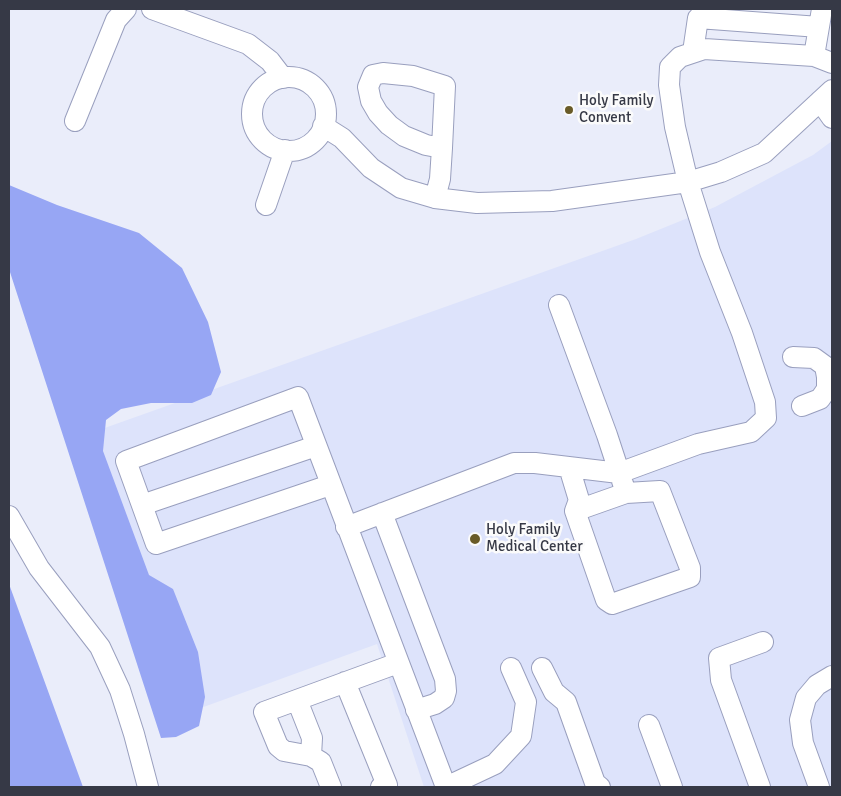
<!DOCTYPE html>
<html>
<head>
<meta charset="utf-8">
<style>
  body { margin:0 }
  #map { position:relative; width:841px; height:796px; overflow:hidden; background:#eaedfa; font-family:Signika,sans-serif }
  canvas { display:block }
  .frame { position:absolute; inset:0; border:10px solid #363946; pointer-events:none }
</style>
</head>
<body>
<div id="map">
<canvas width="841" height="796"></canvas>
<div class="frame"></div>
</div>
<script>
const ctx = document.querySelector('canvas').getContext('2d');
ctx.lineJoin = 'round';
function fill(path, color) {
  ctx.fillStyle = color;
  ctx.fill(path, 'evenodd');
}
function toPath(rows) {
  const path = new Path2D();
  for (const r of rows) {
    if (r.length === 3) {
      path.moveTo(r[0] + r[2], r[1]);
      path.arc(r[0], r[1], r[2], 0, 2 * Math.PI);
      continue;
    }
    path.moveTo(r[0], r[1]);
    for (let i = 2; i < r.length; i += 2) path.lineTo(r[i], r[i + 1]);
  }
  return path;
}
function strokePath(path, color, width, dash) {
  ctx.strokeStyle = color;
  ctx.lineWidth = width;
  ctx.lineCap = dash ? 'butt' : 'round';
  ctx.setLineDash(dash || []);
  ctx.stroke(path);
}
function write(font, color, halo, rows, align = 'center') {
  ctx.font = font + ' Signika,sans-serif';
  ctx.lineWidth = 5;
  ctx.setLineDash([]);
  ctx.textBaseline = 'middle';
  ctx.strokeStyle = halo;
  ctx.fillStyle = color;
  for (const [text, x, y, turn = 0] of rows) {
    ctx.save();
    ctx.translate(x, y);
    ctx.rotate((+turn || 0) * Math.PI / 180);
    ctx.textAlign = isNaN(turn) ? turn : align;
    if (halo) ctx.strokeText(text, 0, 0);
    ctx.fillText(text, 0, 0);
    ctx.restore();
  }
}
fill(toPath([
  [832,141,832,787,424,787,377,644,176,717,85,435,636,239,715,207,813,155]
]), '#dde3fb');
fill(toPath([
  [9,185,57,205,139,233,182,268,208,322,221,372,211,395,192,403,151,403,121,409,106,420,103,451,149,575,173,589,198,652,205,697,199,726,176,737,161,738,9,269],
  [9,584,83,787,9,787]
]), '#97a6f4');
const minor = toPath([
  [152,9,248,44,270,61,283,78],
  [693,52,698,18,819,27],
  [814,56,832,63],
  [289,114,37],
  [820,101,832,118],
  [75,121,116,20,126,9],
  [323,126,342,138,371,168,401,188,435,198,477,203,552,201,688,182,721,172,764,153,832,90],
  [435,198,440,179,442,148,445,86,413,76,383,73,373,75,368,87,371,101,378,113,389,125,404,136,426,145,442,148],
  [266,205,285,150],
  [559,305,607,435,626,493,660,491,690,568,690,577,612,604,606,600,575,511,579,500,569,467],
  [793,357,814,358,825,366,827,377,827,389,820,399,802,406],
  [330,485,156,544,126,461,298,397,446,787],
  [142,505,316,446],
  [575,511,626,493],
  [382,513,445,679,446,691,444,698,435,704,416,710],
  [9,516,39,568,100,647,120,690,134,734,148,787],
  [346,527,514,463,535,463,619,473,698,444,751,432,766,418,765,402,742,333,710,252,688,182,675,127,669,85,670,67,680,57,704,49,814,56,822,9],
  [542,668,554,692,566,702,595,783,600,787],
  [345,682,387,785,381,787],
  [297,700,312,738,311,756],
  [649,725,672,787],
  [331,787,321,762,311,756,284,751,278,746,264,712,398,663],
  [446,787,495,764,521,736,526,702,511,668],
  [760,787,721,680,719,658,763,642],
  [819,787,803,743,800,720,806,698,817,685,832,676]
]);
strokePath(minor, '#999fbe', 22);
strokePath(minor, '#fff', 20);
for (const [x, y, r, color] of [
  [569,110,5,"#695b28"],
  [475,539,6,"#695b28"]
]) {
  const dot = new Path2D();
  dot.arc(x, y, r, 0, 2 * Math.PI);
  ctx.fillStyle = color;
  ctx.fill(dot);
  strokePath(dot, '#fbfbfb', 2);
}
write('15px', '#363946', '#fbfbfb', [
  ["Holy Family",579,101],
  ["Convent",579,118],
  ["Holy Family",486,530],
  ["Medical Center",486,547]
], 'left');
</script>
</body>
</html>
